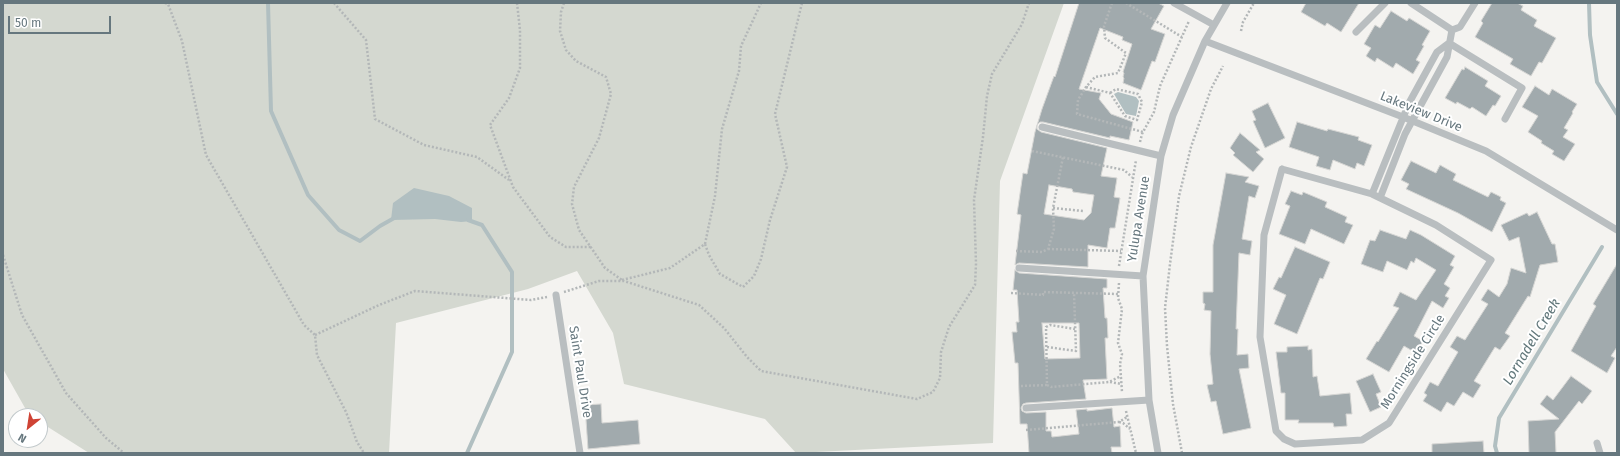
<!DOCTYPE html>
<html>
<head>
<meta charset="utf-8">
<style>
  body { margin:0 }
  #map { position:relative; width:1620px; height:456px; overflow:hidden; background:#f4f3f0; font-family:"Fira Sans",sans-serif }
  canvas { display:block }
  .frame { position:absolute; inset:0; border:4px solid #66777e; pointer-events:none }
  .north { position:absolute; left:8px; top:408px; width:40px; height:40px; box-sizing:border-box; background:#fff; border:1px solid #c2c9cb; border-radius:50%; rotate:210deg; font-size:11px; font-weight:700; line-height:16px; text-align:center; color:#66777e }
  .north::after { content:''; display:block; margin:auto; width:14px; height:18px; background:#cf4335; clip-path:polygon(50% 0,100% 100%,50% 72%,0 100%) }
  .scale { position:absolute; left:8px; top:16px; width:103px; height:18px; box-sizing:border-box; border:2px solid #66777e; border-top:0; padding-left:5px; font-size:12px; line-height:14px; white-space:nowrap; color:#66777e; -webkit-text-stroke:3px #fff; paint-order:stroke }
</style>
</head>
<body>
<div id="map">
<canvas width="1620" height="456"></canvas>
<div class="frame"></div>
<div class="north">N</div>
<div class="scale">50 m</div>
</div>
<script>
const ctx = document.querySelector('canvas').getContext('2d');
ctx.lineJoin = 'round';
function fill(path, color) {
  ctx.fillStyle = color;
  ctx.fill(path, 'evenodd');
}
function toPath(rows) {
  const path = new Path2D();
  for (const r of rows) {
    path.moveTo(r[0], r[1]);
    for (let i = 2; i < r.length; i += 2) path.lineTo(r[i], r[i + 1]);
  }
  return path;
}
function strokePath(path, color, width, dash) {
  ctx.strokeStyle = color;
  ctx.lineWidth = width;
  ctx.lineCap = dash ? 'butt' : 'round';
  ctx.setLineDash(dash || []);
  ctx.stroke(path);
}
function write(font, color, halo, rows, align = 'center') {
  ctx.font = font + ' "Fira Sans",sans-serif';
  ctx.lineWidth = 4;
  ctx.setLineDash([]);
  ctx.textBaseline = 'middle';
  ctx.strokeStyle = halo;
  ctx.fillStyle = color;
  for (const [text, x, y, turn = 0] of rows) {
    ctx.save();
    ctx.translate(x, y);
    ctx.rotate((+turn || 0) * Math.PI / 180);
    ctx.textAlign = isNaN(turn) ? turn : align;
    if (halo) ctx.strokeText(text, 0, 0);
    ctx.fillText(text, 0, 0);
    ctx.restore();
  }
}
fill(toPath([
  [3,3,1064,3,1000,181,993,443,796,453,765,419,624,384,613,333,577,271,528,289,396,323,389,453,89,453,40,422,40,416,29,415,3,369]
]), '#d4d8d0');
fill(toPath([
  [1118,92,1136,97,1139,101,1136,116,1126,114,1114,94],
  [414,188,449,196,472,208,472,221,461,222,435,219,391,220,393,203]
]), '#b1bfc1');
strokePath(toPath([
  [268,3,271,111,308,195,339,230,360,241,380,226,396,217],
  [1589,3,1590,35,1597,82,1617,114],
  [467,453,512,352,512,272,482,225,468,220],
  [1497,453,1495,446,1499,418,1602,247]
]), '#b1bfc1', 4);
const building = toPath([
  [1079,3,1158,3,1164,6,1151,29,1165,34,1155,62,1152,61,1141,90,1123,83,1124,78,1123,77,1124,73,1123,72,1132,44,1122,40,1123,37,1100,28,1079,89,1101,93,1099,99,1111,114,1133,122,1129,140,1110,136,1110,138,1043,122,1040,122,1037,125,1037,129,1041,132,1107,148,1101,176,1117,178,1114,197,1120,198,1115,228,1110,228,1107,248,1088,245,1088,267,1019,263,1015,265,1021,215,1017,214,1023,173,1027,174,1035,132,1042,109,1054,76,1055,77,1079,3],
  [1049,185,1072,189,1073,192,1094,195,1091,213,1084,220,1044,214,1049,185],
  [1306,3,1359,3,1341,32,1327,23,1325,26,1301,12,1306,3],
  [1492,3,1517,3,1523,6,1521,10,1537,20,1534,26,1556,38,1542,63,1539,62,1531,76,1510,64,1513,59,1475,37,1483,23,1481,21,1492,3],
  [1391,11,1407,21,1409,18,1430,31,1422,45,1424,46,1416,60,1420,62,1413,74,1396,63,1393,68,1377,58,1375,62,1366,56,1371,48,1364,44,1375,25,1380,28,1391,11],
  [1465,67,1488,81,1485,86,1501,96,1495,106,1493,105,1486,116,1472,107,1470,109,1457,102,1456,104,1445,98,1462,69,1464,70,1465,67],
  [1535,86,1549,95,1552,89,1577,104,1572,112,1573,113,1564,128,1568,130,1563,137,1575,144,1564,161,1552,154,1554,151,1541,143,1542,141,1528,132,1538,116,1522,107,1535,86],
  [1268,103,1285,138,1265,148,1253,121,1256,120,1252,111,1268,103],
  [1297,122,1327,131,1328,129,1359,137,1358,140,1372,145,1364,166,1357,163,1355,169,1333,160,1330,170,1316,166,1319,157,1289,147,1297,122],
  [1240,133,1260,150,1256,152,1264,159,1253,172,1233,155,1235,153,1230,148,1240,133],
  [1411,161,1436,173,1440,165,1456,174,1453,180,1488,197,1491,192,1501,197,1500,200,1506,203,1492,232,1458,213,1406,189,1409,184,1401,180,1411,161],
  [1226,173,1249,177,1245,182,1259,186,1255,198,1249,196,1242,239,1252,241,1250,255,1239,253,1236,329,1238,329,1237,355,1248,354,1249,368,1239,369,1251,428,1223,434,1216,401,1211,402,1207,385,1213,384,1210,354,1211,311,1204,310,1205,304,1203,303,1203,292,1213,292,1213,245,1226,173],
  [1291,191,1302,195,1303,192,1327,202,1325,207,1347,217,1345,222,1353,225,1344,244,1311,229,1305,244,1279,234,1290,206,1285,204,1291,191],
  [1537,212,1552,244,1555,244,1558,262,1540,265,1530,297,1528,296,1505,333,1510,336,1500,350,1495,347,1474,381,1481,385,1473,398,1463,392,1454,406,1447,402,1441,412,1423,401,1427,395,1424,393,1430,382,1438,386,1458,352,1450,347,1457,336,1465,340,1488,304,1481,300,1488,289,1499,297,1507,284,1511,268,1526,273,1519,237,1509,241,1501,225,1527,213,1529,216,1537,212],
  [1380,230,1406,239,1410,230,1421,235,1455,256,1450,265,1454,267,1444,284,1450,288,1445,296,1449,298,1443,308,1432,301,1414,336,1423,341,1416,353,1404,346,1389,372,1366,359,1377,341,1378,342,1399,308,1393,306,1400,292,1416,300,1436,270,1416,258,1414,263,1411,261,1407,270,1387,261,1383,272,1361,264,1370,240,1375,241,1380,230],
  [1295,247,1330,262,1323,279,1320,278,1297,334,1274,324,1286,295,1273,289,1279,277,1281,278,1295,247],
  [1617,264,1617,347,1611,356,1615,358,1607,373,1571,351,1596,306,1593,304,1617,264],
  [1015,270,1019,273,1107,279,1107,288,1103,288,1105,318,1107,318,1108,338,1105,338,1107,379,1083,380,1086,399,1026,403,1023,404,1021,408,1022,411,1026,413,1046,412,1046,431,1051,431,1052,437,1079,434,1076,410,1087,409,1087,411,1112,408,1114,427,1120,426,1121,447,1111,447,1112,453,1029,453,1027,424,1020,424,1018,363,1015,363,1012,332,1017,332,1016,322,1019,322,1017,290,1013,290,1015,270],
  [1042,323,1079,323,1080,358,1045,359,1042,323],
  [1308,346,1308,350,1312,349,1313,377,1317,376,1320,396,1350,393,1352,414,1346,414,1347,426,1334,427,1333,423,1298,423,1299,420,1285,420,1285,393,1281,393,1276,352,1287,352,1287,347,1308,346],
  [1373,374,1381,392,1376,394,1381,407,1370,412,1356,381,1373,374],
  [1571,376,1592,391,1582,404,1579,401,1555,432,1556,453,1529,453,1528,421,1559,419,1540,404,1547,395,1553,400,1571,376],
  [601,404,602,423,638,420,640,444,588,449,585,405,601,404],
  [1483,441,1484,453,1432,453,1432,444,1483,441]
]);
fill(building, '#a1aaad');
strokePath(building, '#d5d5d3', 1);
strokePath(toPath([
  [165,3,168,4,182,41,206,155,304,325,315,335,317,355,346,412,357,442,364,453],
  [334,3,366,40,375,119,424,145,477,157,509,180],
  [517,3,520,30,520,68,509,98,490,125,513,187,550,237,566,247,591,247],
  [564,3,561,12,560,31,566,50,576,61,606,77,611,94,599,138,574,187,572,204,579,230,605,268,622,280],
  [1112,3,1104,26,1105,38,1126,53,1118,73,1095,77,1086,87,1078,100,1077,114,1143,132],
  [1126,3,1182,37],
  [1241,31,1243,22,1254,3],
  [1086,87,1110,93,1125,116,1137,120,1142,102,1138,94,1116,89,1110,93],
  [1140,142,1142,134,1154,112,1160,86,1189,21],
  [1032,151,1124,170,1132,177],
  [1053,208,1083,211],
  [705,244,715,196,722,129,739,71,741,46,761,3],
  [1048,249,1121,251],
  [1016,251,1042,252,1048,249,1054,229,1053,208,1063,157],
  [3,255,22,315,66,393,106,438,124,453],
  [1119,266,1136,160],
  [622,280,670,268,705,244,709,255,720,274,743,287,754,276,761,259,770,220,787,167,775,114,802,3],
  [1119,283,1118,298,1122,309,1118,343,1122,354,1120,364,1122,392],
  [564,292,599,281,624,281,699,305,724,328,747,357,761,371,917,399,933,392,940,378,941,352,949,327,975,285,976,264,974,200,983,137,987,96,992,74,1022,24,1029,3],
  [1011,293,1043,295,1043,292,1118,294],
  [315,335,379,305,415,291,531,300,547,297],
  [1047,347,1076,351,1074,293],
  [1110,382,1122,384],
  [1047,385,1051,387,1109,382,1121,376],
  [1021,386,1047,385,1046,327,1050,325,1075,329],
  [1126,411,1136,453],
  [1119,422,1123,423,1130,429],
  [1026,430,1119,422,1127,417],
  [1182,453,1173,404,1167,346,1165,308,1170,264,1179,196,1191,147,1211,89,1223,66]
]), '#b3b7b8', 2.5, [2, 2]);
strokePath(toPath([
  [1174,3,1214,25],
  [1411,3,1452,30],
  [1452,30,1460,27,1475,3],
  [1356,32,1385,3],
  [1205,41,1403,117,1486,151,1617,230],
  [1449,43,1522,88,1505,119],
  [1042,127,1161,156],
  [1282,169,1372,194,1436,225,1491,260,1389,423,1362,440,1295,444,1284,439,1276,431,1260,337,1264,235,1282,169],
  [1372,194,1409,103,1437,52,1449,43],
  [1380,198,1405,134,1447,57,1452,30],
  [1019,268,1143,276],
  [556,295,580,453],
  [1026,408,1149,400],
  [1597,443,1600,453],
  [1158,453,1149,400,1143,276,1161,156,1173,115,1205,41,1227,3]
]), '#b9bec0', 7);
write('13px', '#66777e', '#fff', [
  ["Lakeview Drive",1421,112,22],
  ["Yulupa Avenue",1139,219,-81],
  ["Morningside Circle",1413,362,-58],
  ["Saint Paul Drive",580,372,81]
]);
write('italic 14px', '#62787b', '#fff', [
  ["Lornadell Creek",1532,342,-59]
]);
</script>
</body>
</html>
